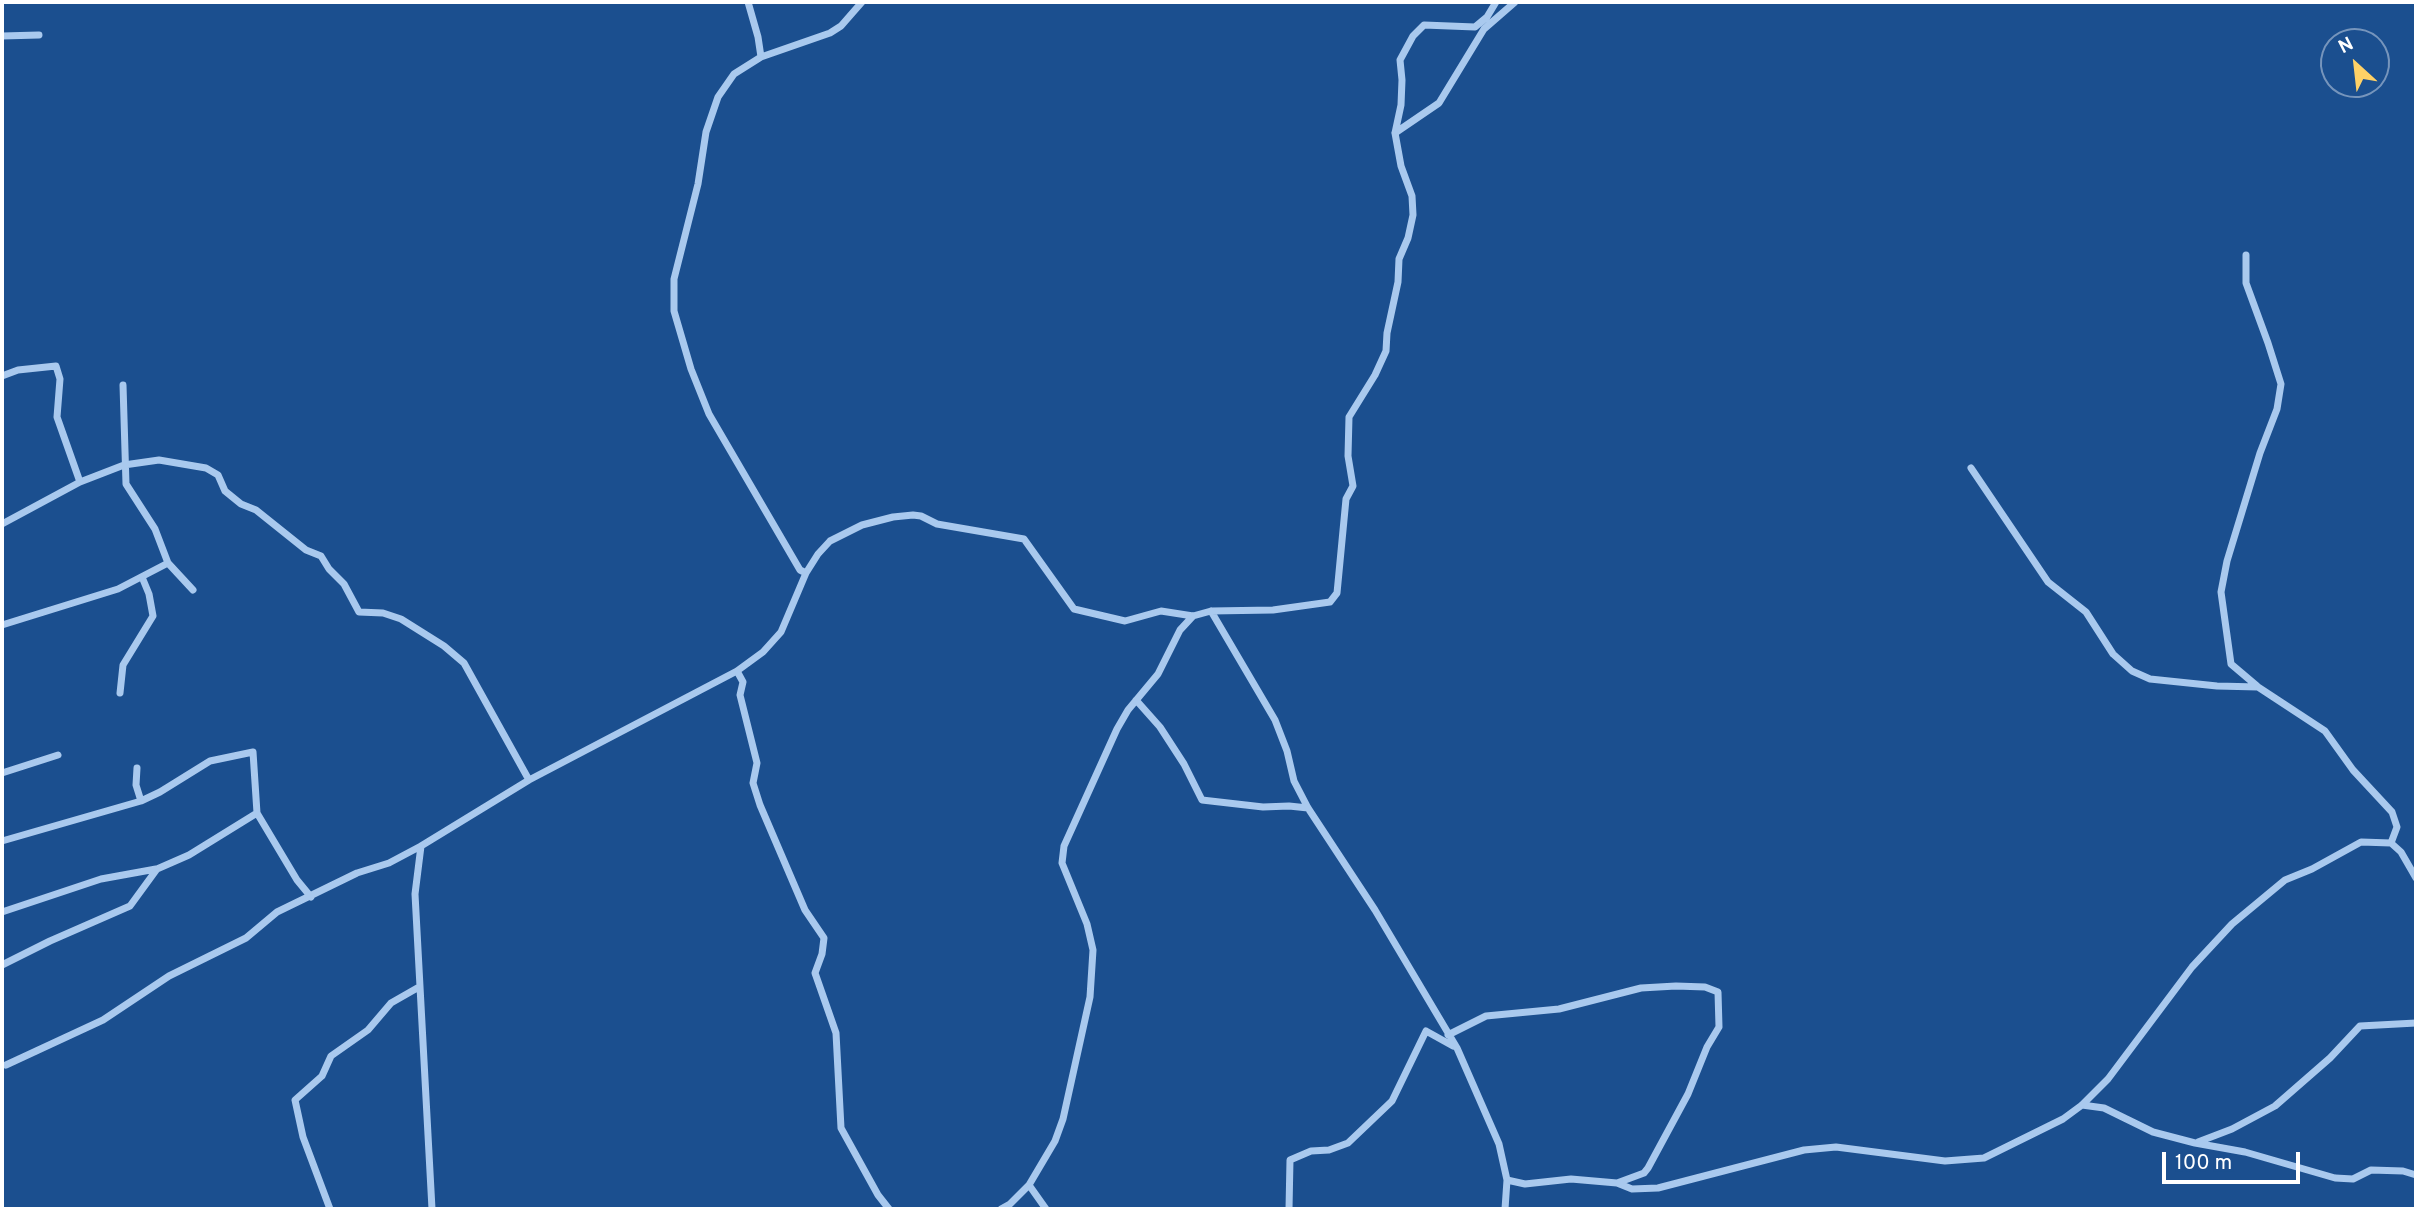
<!DOCTYPE html>
<html>
<head>
<meta charset="utf-8">
<style>
  body { margin:0 }
  #map { position:relative; width:2418px; height:1211px; overflow:hidden; background:#1b4f8f; font-family:Overpass,sans-serif }
  canvas { display:block }
  .frame { position:absolute; inset:0; border:4px solid #fff; pointer-events:none }
  .north { position:absolute; left:2320px; top:28px; width:70px; height:70px; box-sizing:border-box; background:#1b4f8f; border:2px solid #7695bc; border-radius:50%; rotate:333deg; font-size:19px; font-weight:700; line-height:28px; text-align:center; color:#fff }
  .north::after { content:''; display:block; margin:auto; width:24px; height:32px; background:#ffd166; clip-path:polygon(50% 0,100% 100%,50% 72%,0 100%) }
  .scale { position:absolute; left:2162px; top:1152px; width:138px; height:32px; box-sizing:border-box; border:4px solid #fff; border-top:0; padding-left:9px; font-size:21px; line-height:24px; white-space:nowrap; color:#fff; -webkit-text-stroke:5px #1b4f8f; paint-order:stroke }
</style>
</head>
<body>
<div id="map">
<canvas width="2418" height="1211"></canvas>
<div class="frame"></div>
<div class="north">N</div>
<div class="scale">100 m</div>
</div>
<script>
const ctx = document.querySelector('canvas').getContext('2d');
ctx.lineJoin = 'round';
function toPath(rows) {
  const path = new Path2D();
  for (const r of rows) {
    path.moveTo(r[0], r[1]);
    for (let i = 2; i < r.length; i += 2) path.lineTo(r[i], r[i + 1]);
  }
  return path;
}
function strokePath(path, color, width, dash) {
  ctx.strokeStyle = color;
  ctx.lineWidth = width;
  ctx.lineCap = dash ? 'butt' : 'round';
  ctx.setLineDash(dash || []);
  ctx.stroke(path);
}
strokePath(toPath([
  [748,2,758,37,761,57],
  [2,36,39,35],
  [1395,133,1439,103,1484,29,1515,2],
  [2246,255,2246,283,2268,343,2281,384,2277,409,2260,453,2227,561,2221,592,2231,664,2257,686],
  [2,376,18,370,56,366,60,379,57,417,80,482],
  [123,385,126,484,155,529,168,563,193,590],
  [1971,468,2048,582,2086,612,2113,654,2132,671,2150,679,2217,686,2258,687,2325,731,2353,770,2392,812,2397,827,2391,843],
  [2,524,80,482,124,465,159,460,206,468,218,475,225,491,241,504,256,510,306,550,321,556,329,569,344,584,359,612,383,613,401,619,444,646,464,663,529,780],
  [806,573,800,570,709,414,691,369,674,311,674,279,698,184,706,132,718,97,734,74,761,57,830,33,841,26,862,2],
  [1211,611,1275,720,1287,751,1294,781,1308,808,1375,910,1457,1048,1499,1144,1507,1180,1505,1209],
  [2,625,118,589,168,563],
  [737,671,743,682,740,695,757,763,753,783,760,805,805,910,824,938,822,954,815,973,836,1033,841,1128,878,1195,889,1209],
  [120,693,123,665,153,616,149,594,142,577],
  [1136,700,1160,727,1184,764,1202,800,1263,807,1289,806,1308,808],
  [137,768,136,785,141,801],
  [2,773,58,755],
  [2,841,141,801,160,792,210,761,253,752,257,813,297,880,311,897],
  [2,912,101,879,156,869],
  [2,965,50,941,130,906,157,869,189,855,257,813],
  [1448,1035,1486,1016,1559,1009,1641,988,1676,986,1705,987,1718,992,1719,1027,1707,1047,1688,1094,1648,1168,1644,1173,1617,1183,1571,1179,1525,1184,1507,1180],
  [6,1065,103,1020,169,976,246,938,277,912,357,873,389,863,421,846],
  [2082,1105,2104,1108,2153,1132,2195,1143,2245,1152,2335,1178,2353,1179,2371,1170,2403,1171,2416,1175],
  [2198,1142,2232,1129,2275,1106,2330,1058,2360,1026,2416,1023],
  [1617,1183,1632,1189,1658,1188,1804,1150,1836,1147,1945,1161,1984,1158,2063,1119,2082,1105,2108,1079,2192,967,2232,924,2285,880,2312,869,2361,842,2391,843,2401,852,2416,878],
  [1029,1185,1046,1209],
  [330,1209,303,1137,295,1100,322,1076,331,1056,368,1030,391,1003,419,987],
  [432,1209,415,894,421,846,529,780,737,671,763,652,781,632,806,573,818,554,830,541,862,525,893,517,913,515,921,516,937,524,1024,539,1074,609,1125,621,1161,611,1193,616,1211,611,1273,610,1330,602,1337,593,1346,499,1353,486,1348,456,1349,417,1375,375,1386,351,1387,333,1398,282,1399,259,1408,238,1413,215,1412,196,1401,166,1395,133,1401,105,1402,80,1400,60,1413,36,1424,25,1475,27,1487,17,1496,2],
  [1001,1209,1010,1204,1029,1185,1055,1141,1063,1119,1090,997,1093,950,1087,924,1062,863,1064,846,1117,729,1128,710,1158,674,1180,630,1193,616],
  [1289,1209,1290,1160,1311,1151,1329,1150,1348,1143,1392,1101,1426,1031,1453,1046]
]), '#a9c9ee', 7);
</script>
</body>
</html>
